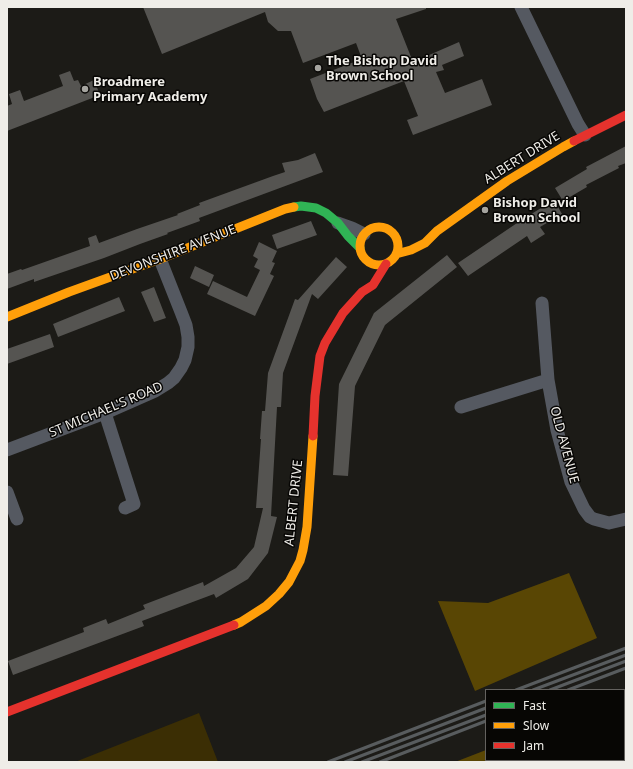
<!DOCTYPE html>
<html>
<head>
<meta charset="utf-8">
<style>
  body { margin:0 }
  #map { position:relative; width:633px; height:769px; overflow:hidden; background:#1c1b17; font-family:"Noto Sans",sans-serif }
  canvas { display:block }
  .frame { position:absolute; inset:0; border:8px solid #efede8; pointer-events:none }
  .legend { position:absolute; left:485px; top:689px; width:140px; height:72px; box-sizing:border-box; background:#070604; border:1px solid #64625f; margin:0; padding:5px 7px; list-style:none; font-size:12px; color:#efede8 }
  .legend li { display:flex; align-items:center; gap:8px; height:20px }
  .legend b { width:20px; border:1px solid #64625f }
</style>
</head>
<body>
<div id="map">
<canvas width="633" height="769"></canvas>
<div class="frame"></div>
<ul class="legend">
<li><b style="height:5px;background:#30b455"></b>Fast</li>
<li><b style="height:5px;background:#ff9f0a"></b>Slow</li>
<li><b style="height:5px;background:#e5322d"></b>Jam</li>
</ul>
</div>
<script>
const ctx = document.querySelector('canvas').getContext('2d');
ctx.lineJoin = 'round';
function fill(path, color) {
  ctx.fillStyle = color;
  ctx.fill(path, 'evenodd');
}
function toPath(rows) {
  const path = new Path2D();
  for (const r of rows) {
    if (r.length === 3) {
      path.moveTo(r[0] + r[2], r[1]);
      path.arc(r[0], r[1], r[2], 0, 2 * Math.PI);
      continue;
    }
    path.moveTo(r[0], r[1]);
    for (let i = 2; i < r.length; i += 2) path.lineTo(r[i], r[i + 1]);
  }
  return path;
}
function strokePath(path, color, width, dash) {
  ctx.strokeStyle = color;
  ctx.lineWidth = width;
  ctx.lineCap = dash ? 'butt' : 'round';
  ctx.setLineDash(dash || []);
  ctx.stroke(path);
}
function write(font, color, halo, rows, align = 'center') {
  ctx.font = font + ' "Noto Sans",sans-serif';
  ctx.lineWidth = 3;
  ctx.setLineDash([]);
  ctx.textBaseline = 'middle';
  ctx.strokeStyle = halo;
  ctx.fillStyle = color;
  for (const [text, x, y, turn = 0] of rows) {
    ctx.save();
    ctx.translate(x, y);
    ctx.rotate((+turn || 0) * Math.PI / 180);
    ctx.textAlign = isNaN(turn) ? turn : align;
    if (halo) ctx.strokeText(text, 0, 0);
    ctx.fillText(text, 0, 0);
    ctx.restore();
  }
}
fill(toPath([
  [626,702,626,762,465,762,486,760,624,760,624,703],
  [199,713,218,762,75,762]
]), '#3b2e04');
fill(toPath([
  [569,573,597,638,475,691,438,601,488,603],
  [486,750,486,760,546,760,542,762,455,762]
]), '#594604');
fill(toPath([
  [143,7,426,7,426,9,396,19,413,62,459,42,464,56,442,65,444,70,436,72,445,93,482,79,492,105,413,135,407,120,418,116,404,81,324,112,317,99,310,79,362,59,356,43,303,63,291,31,278,31,268,22,265,12,162,54],
  [70,71,74,81,78,80,81,86,94,80,100,95,7,131,7,106,12,104,9,94,20,90,24,101,63,86,59,75],
  [626,146,626,163,618,166,619,168,586,185,587,187,563,201,555,188,587,169,586,167],
  [315,153,323,172,199,218,200,221,167,233,168,234,140,244,104,258,34,282,34,279,7,289,7,274,21,269,22,270,90,246,88,238,96,235,99,243,137,229,178,215,177,214,200,205,199,203,273,176,285,172,282,163,298,160],
  [554,200,562,214,540,227,545,234,531,243,527,236,468,276,458,263,520,221],
  [311,221,317,235,277,249,272,235],
  [259,242,277,251,272,262,275,263,270,274,274,276,255,316,207,294,213,281,247,297,260,270,254,267,258,259,253,256],
  [447,255,457,267,385,325,355,386,348,476,333,475,339,384,374,313],
  [336,257,347,267,318,299,312,294,283,373,281,407,277,407,271,516,277,517,268,553,248,579,216,598,214,594,142,621,144,626,13,675,8,661,84,632,83,628,106,619,108,624,145,609,143,605,203,582,204,586,236,568,254,547,263,508,256,508,261,439,260,439,262,411,265,411,268,373,295,299,298,300],
  [195,266,214,275,209,287,190,278],
  [154,287,166,318,154,322,141,292],
  [119,297,125,311,58,337,53,324],
  [50,334,54,347,7,364,7,349]
]), '#555451');
strokePath(toPath([
  [521,7,578,124,585,135],
  [338,223,352,228,364,234],
  [542,303,548,380,557,430,571,482,584,509,590,517,594,519,609,523,626,519],
  [461,407,548,380],
  [105,413,134,504,125,508],
  [7,450,105,413,155,391,168,383,174,378,181,368,185,360,188,347,188,337,186,325,181,312,160,259],
  [7,492,17,519]
]), '#555961', 13);
strokePath(toPath([
  [294,207,301,206,316,208,326,213,338,223,348,236,360,248]
]), '#30b455', 9);
strokePath(toPath([
  [379,246,19],
  [396,254,411,250,425,243,437,231,507,181,563,147,574,141],
  [7,317,69,292,160,259,285,209,294,207],
  [234,625,241,622,266,606,279,594,289,582,300,561,303,550,307,527,313,436]
]), '#ff9f0a', 9);
strokePath(toPath([
  [574,141,626,115],
  [313,436,315,396,320,356,325,343,343,313,362,292,373,285,386,264],
  [7,712,234,625]
]), '#e5322d', 9);
strokePath(toPath([
  [516,690,626,648],
  [533,690,626,655],
  [550,690,626,661],
  [568,690,626,668],
  [328,762,486,701],
  [345,762,486,708],
  [362,762,486,715],
  [380,762,486,721]
]), '#585c5e', 3);
for (const [x, y, r, color] of [
  [318,68,4,"#a5a49f"],
  [85,89,4,"#a5a49f"],
  [485,210,4,"#a5a49f"]
]) {
  const dot = new Path2D();
  dot.arc(x, y, r, 0, 2 * Math.PI);
  ctx.fillStyle = color;
  ctx.fill(dot);
  strokePath(dot, '#070604', 1.5);
}
write('bold 13px', '#efede8', '#070604', [
  ["The Bishop David",326,61],
  ["Brown School",326,76],
  ["Broadmere",93,82],
  ["Primary Academy",93,97],
  ["Bishop David",493,203],
  ["Brown School",493,218]
], 'left');
write('13px', '#efede8', '#070604', [
  ["ALBERT DRIVE",522,158,-32],
  ["DEVONSHIRE AVENUE",173,253,-21],
  ["ST MICHAEL'S ROAD",106,410,-23],
  ["OLD AVENUE",564,445,75],
  ["ALBERT DRIVE",294,503,-84]
]);
</script>
</body>
</html>
